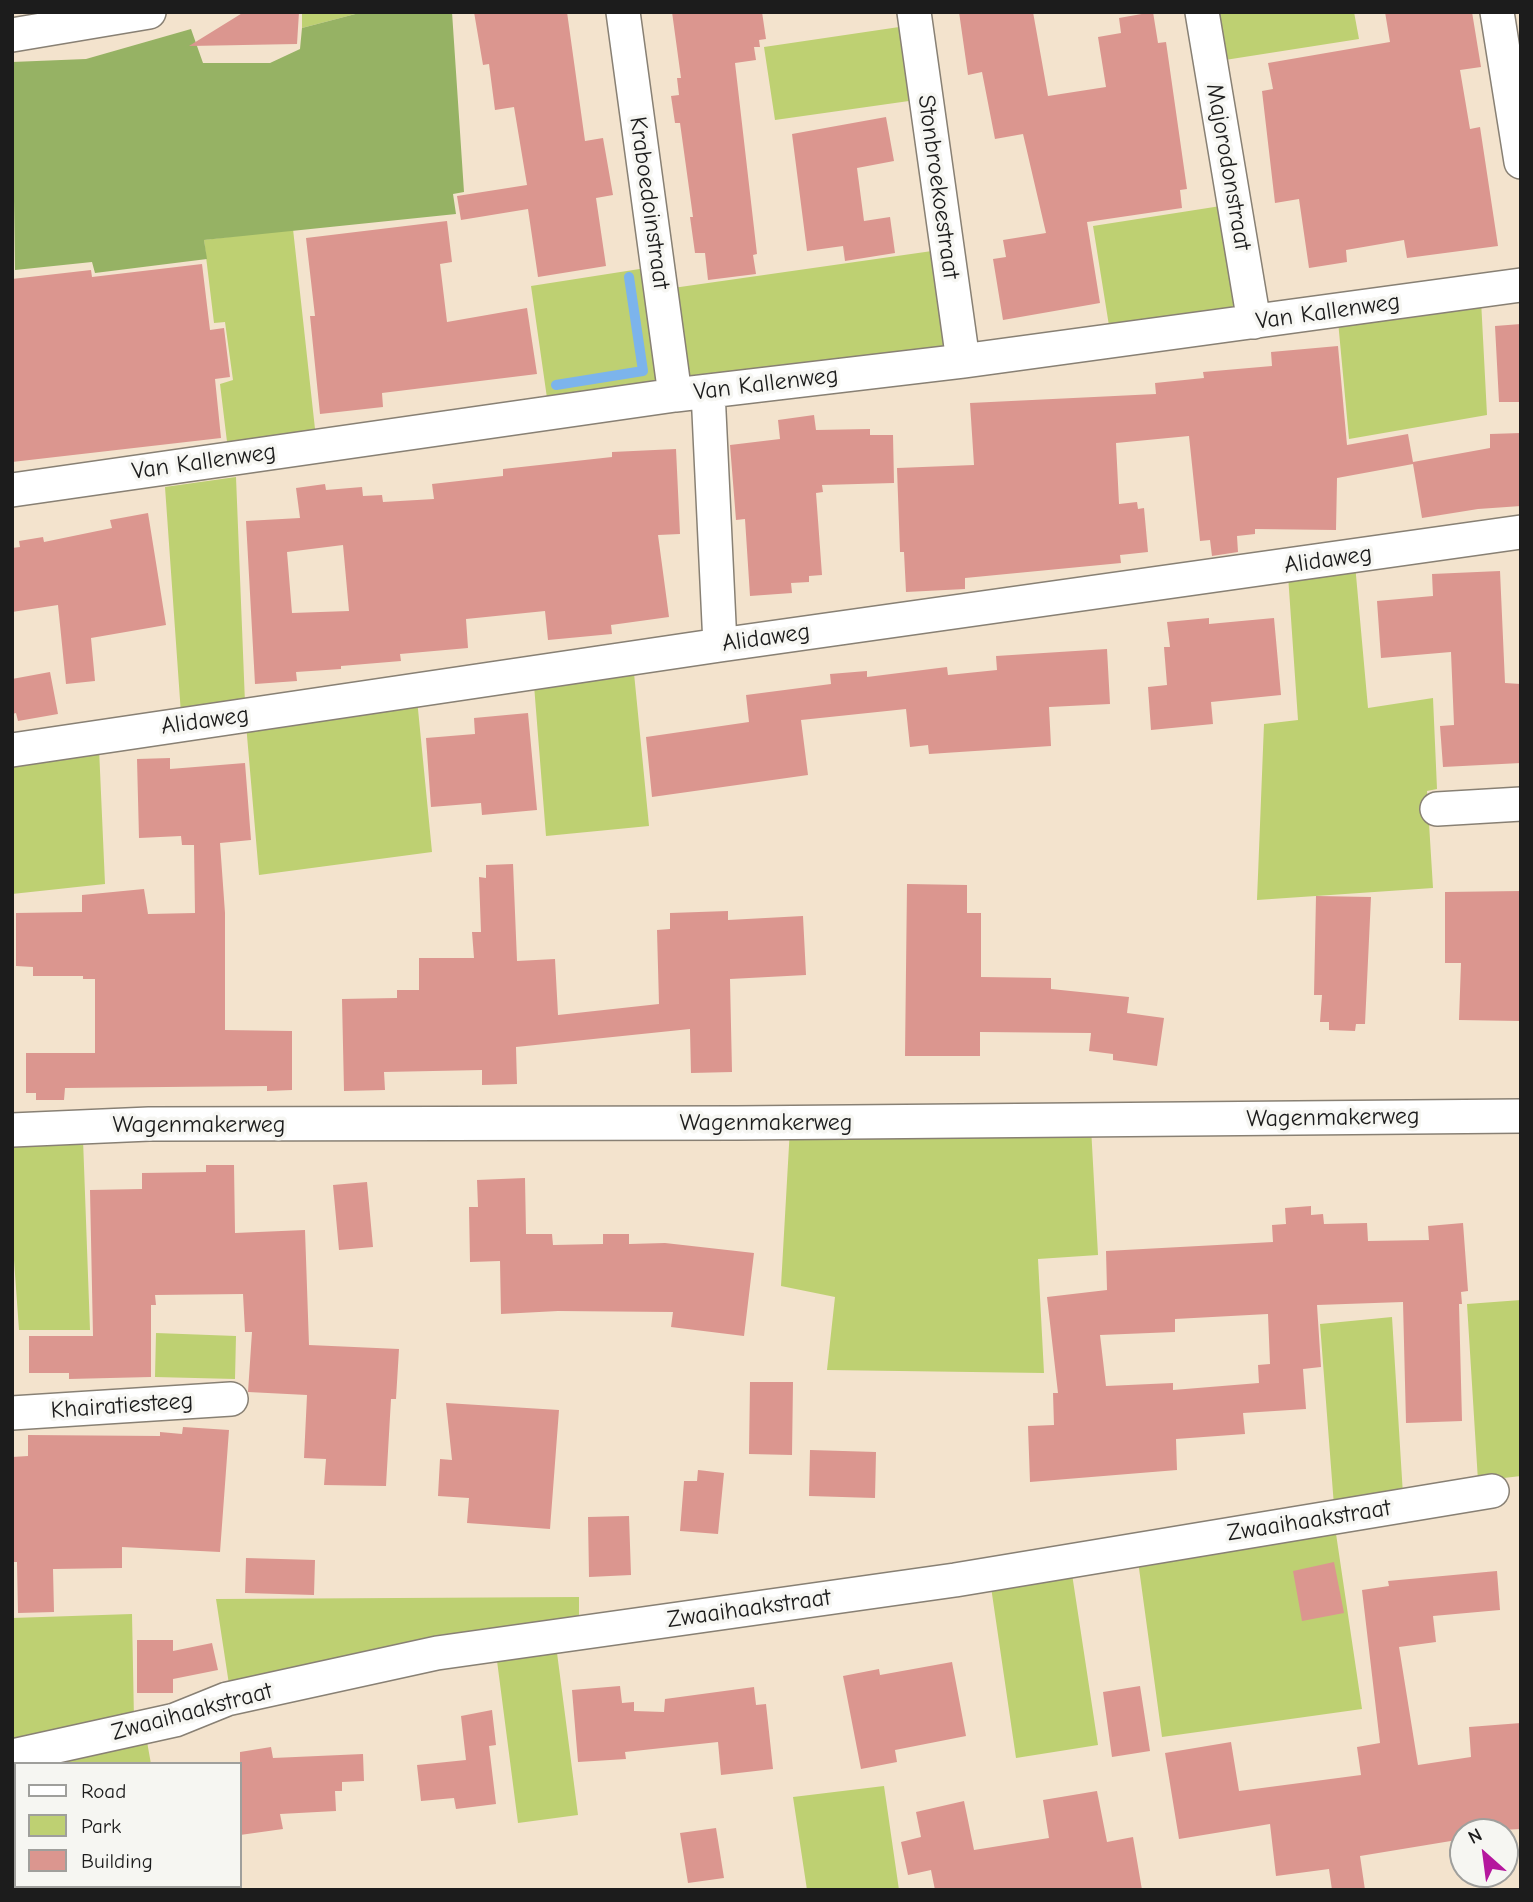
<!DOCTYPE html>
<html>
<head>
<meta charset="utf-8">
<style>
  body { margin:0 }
  #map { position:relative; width:1533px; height:1902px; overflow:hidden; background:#f3e3cd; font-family:"Comic Neue",sans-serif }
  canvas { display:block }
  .frame { position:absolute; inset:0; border:14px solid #1c1c1c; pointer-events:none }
  .legend { position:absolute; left:14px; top:1762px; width:228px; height:126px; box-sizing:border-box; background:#f6f6f2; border:2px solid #9f9f9c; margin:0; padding:9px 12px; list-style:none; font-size:21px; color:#1c1c1c }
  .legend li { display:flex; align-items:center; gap:14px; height:35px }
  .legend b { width:35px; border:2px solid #9f9f9c }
  .north { position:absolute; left:1449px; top:1818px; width:70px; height:70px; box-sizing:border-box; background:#f6f6f2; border:2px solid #9f9f9c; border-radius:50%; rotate:332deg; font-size:19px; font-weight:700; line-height:28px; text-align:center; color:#1c1c1c }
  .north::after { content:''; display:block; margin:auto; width:24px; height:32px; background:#b5179e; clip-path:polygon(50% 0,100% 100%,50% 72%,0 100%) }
</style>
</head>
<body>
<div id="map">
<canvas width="1533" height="1902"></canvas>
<div class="frame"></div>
<ul class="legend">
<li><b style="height:9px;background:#fff"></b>Road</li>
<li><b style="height:19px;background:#bed072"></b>Park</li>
<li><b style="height:19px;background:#db968f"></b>Building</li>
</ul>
<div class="north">N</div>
</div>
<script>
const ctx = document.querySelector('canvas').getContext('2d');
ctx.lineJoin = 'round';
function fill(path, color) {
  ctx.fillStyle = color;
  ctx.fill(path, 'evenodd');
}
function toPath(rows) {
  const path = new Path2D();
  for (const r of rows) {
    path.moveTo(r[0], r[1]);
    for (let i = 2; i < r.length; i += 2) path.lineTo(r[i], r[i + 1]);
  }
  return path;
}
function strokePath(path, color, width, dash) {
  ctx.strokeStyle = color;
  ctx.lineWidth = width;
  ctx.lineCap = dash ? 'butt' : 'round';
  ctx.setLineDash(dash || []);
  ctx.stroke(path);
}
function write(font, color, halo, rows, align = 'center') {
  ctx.font = font + ' "Comic Neue",sans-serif';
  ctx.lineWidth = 7;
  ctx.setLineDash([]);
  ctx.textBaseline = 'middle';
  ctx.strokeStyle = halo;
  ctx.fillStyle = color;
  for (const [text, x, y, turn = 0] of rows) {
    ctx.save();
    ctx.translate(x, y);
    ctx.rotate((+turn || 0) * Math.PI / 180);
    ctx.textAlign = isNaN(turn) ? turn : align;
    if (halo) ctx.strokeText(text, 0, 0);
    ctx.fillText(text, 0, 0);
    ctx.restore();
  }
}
fill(toPath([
  [302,12,363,12,302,28],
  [1218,12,1354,12,1359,39,1225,60],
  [906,26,916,100,775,120,764,47],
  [1227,205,1238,302,1229,312,1110,332,1093,226],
  [293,229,316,438,228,450,220,384,233,380,225,322,214,323,204,240],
  [939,250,948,339,940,349,695,381,688,374,673,288],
  [646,268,657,378,648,386,548,405,531,286],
  [1481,300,1487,415,1349,439,1338,321],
  [236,477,245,703,181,714,165,487],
  [1355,564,1368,708,1433,698,1437,789,1427,791,1433,888,1257,900,1264,724,1298,720,1288,575],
  [634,673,649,826,546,836,534,685],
  [417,699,432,852,259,875,246,724],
  [99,748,105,884,12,894,12,762],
  [1091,1127,1098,1255,1038,1259,1044,1373,827,1370,835,1297,781,1286,790,1128],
  [83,1139,90,1330,19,1330,12,1232,12,1141],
  [1521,1300,1521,1476,1478,1481,1467,1304],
  [1392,1317,1403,1495,1334,1506,1320,1324],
  [156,1333,236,1336,235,1379,155,1377],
  [1335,1527,1362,1709,1162,1737,1138,1561],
  [1072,1574,1098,1745,1016,1758,991,1587],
  [579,1597,579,1623,230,1691,216,1599],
  [132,1614,134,1720,12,1745,12,1618],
  [556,1645,578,1815,518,1823,496,1653],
  [146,1736,151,1764,25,1764],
  [16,1766,16,1886,78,1886,58,1890,12,1890,12,1767],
  [884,1786,899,1890,807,1890,793,1797]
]), '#bed072');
fill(toPath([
  [363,12,452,12,464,192,453,194,456,214,204,240,207,259,95,273,92,262,15,270,12,62,86,59,191,29,203,63,270,63,300,49,302,28]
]), '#96b264');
strokePath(toPath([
  [556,385,643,371,629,277]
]), '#7cb4ec', 10);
fill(toPath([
  [244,12,299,12,297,44,189,46],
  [474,12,567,12,585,141,603,138,613,195,596,198,606,266,538,277,528,209,461,220,457,196,527,185,514,107,495,110,489,64,483,65],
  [672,12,762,12,766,39,759,40,760,47,754,47,756,60,735,63,757,254,753,255,756,274,708,280,705,253,695,253,690,217,693,217,680,123,675,123,671,96,679,95,677,78,681,78],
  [959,12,1033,12,1048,96,1106,87,1098,37,1121,33,1119,18,1153,12,1158,43,1166,42,1187,189,1180,190,1182,208,1087,222,1100,303,1003,320,993,259,1006,257,1003,240,1046,233,1023,134,995,139,982,72,968,75],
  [1385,12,1472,12,1481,67,1460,70,1470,129,1480,127,1498,246,1407,258,1404,240,1346,250,1347,262,1309,268,1299,199,1275,203,1262,91,1273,89,1268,63,1390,42],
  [886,117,894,161,857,168,864,221,890,217,895,253,845,261,843,246,807,251,792,134],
  [447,221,452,262,440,264,447,322,527,308,537,374,382,393,383,407,320,414,310,316,315,316,306,238],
  [202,264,210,330,224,328,230,377,215,379,221,438,12,462,12,279,91,270,92,277],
  [1521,324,1521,402,1499,402,1495,326],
  [1338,346,1347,445,1408,434,1413,462,1490,448,1490,434,1521,433,1521,506,1478,509,1422,518,1413,464,1337,478,1336,530,1255,529,1255,534,1237,536,1238,552,1212,556,1210,540,1200,541,1189,436,1116,443,1119,504,1137,502,1138,509,1144,508,1148,552,1120,555,1121,563,965,578,965,589,906,592,904,552,900,552,897,468,974,465,970,403,1156,394,1155,383,1204,378,1203,372,1272,366,1271,352],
  [814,415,816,430,870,429,870,435,893,435,894,483,822,485,823,492,816,493,822,575,809,576,809,582,791,583,792,593,750,596,745,519,736,520,730,445,780,439,778,420],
  [676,449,680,534,658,535,669,617,611,625,612,634,548,640,545,611,466,619,468,648,400,654,401,661,341,666,341,669,296,672,297,681,255,684,246,521,300,518,296,488,325,484,326,490,362,487,363,496,382,495,383,502,434,499,432,484,503,476,503,469,612,457,612,452],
  [343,545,349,611,292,613,287,552],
  [148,513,166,625,91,638,95,681,66,684,58,605,12,612,12,548,20,547,19,541,43,537,44,542,112,528,110,520],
  [1500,571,1505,683,1521,684,1521,763,1443,767,1440,726,1454,725,1451,652,1381,658,1377,601,1433,596,1432,574],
  [1209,618,1209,624,1274,618,1281,695,1211,702,1213,724,1151,730,1148,687,1167,685,1164,647,1170,647,1167,622],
  [1107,649,1110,704,1049,707,1051,746,929,754,928,745,910,747,906,709,801,720,808,775,652,797,646,737,749,722,746,695,831,684,830,674,867,671,867,677,947,667,948,675,997,670,996,656],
  [50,672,58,714,18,721,16,713,12,714,12,679],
  [528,713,537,810,482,815,481,803,431,807,426,738,475,734,474,718],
  [170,758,170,769,245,763,251,840,220,843,225,913,225,1030,292,1031,292,1090,267,1091,267,1086,65,1088,64,1100,36,1100,36,1093,26,1093,26,1053,95,1053,95,979,83,979,83,976,33,976,33,967,16,966,16,913,82,912,82,895,144,889,148,914,195,913,194,845,182,845,181,836,139,838,137,759],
  [513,864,517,961,555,959,558,1015,659,1004,657,930,670,929,670,913,728,911,728,920,803,916,806,975,730,979,732,1072,691,1073,690,1029,516,1047,517,1084,482,1085,482,1070,384,1072,385,1090,344,1091,342,999,397,998,397,990,419,990,419,958,474,958,472,932,481,932,479,877,486,878,486,865],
  [907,884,967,885,967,913,981,913,981,977,1051,978,1051,989,1129,997,1127,1013,1164,1018,1157,1066,1113,1060,1113,1054,1089,1051,1091,1033,980,1032,980,1056,905,1056],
  [1521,891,1521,1021,1459,1020,1461,963,1445,963,1445,892],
  [1316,896,1371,897,1365,1024,1356,1024,1355,1031,1329,1030,1329,1022,1320,1022,1322,995,1314,995],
  [206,1165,234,1165,235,1233,305,1230,309,1345,399,1349,396,1399,391,1399,386,1486,324,1485,326,1459,304,1458,307,1395,248,1392,252,1332,245,1332,243,1294,155,1295,156,1305,151,1305,151,1377,69,1379,69,1373,29,1373,29,1336,93,1336,90,1190,142,1189,142,1173,206,1172],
  [525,1178,526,1234,552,1234,553,1245,603,1244,603,1234,629,1234,629,1244,665,1243,754,1253,744,1336,671,1327,673,1312,558,1311,501,1314,500,1261,470,1262,469,1207,478,1207,477,1180],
  [367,1182,373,1247,339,1250,333,1185],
  [1311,1206,1311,1215,1323,1214,1324,1224,1367,1223,1368,1241,1429,1240,1428,1226,1463,1223,1468,1291,1461,1292,1462,1304,1459,1304,1462,1421,1406,1423,1403,1302,1317,1305,1321,1367,1303,1369,1306,1409,1243,1413,1245,1434,1176,1439,1177,1470,1030,1482,1028,1426,1054,1425,1053,1393,1058,1393,1047,1297,1107,1290,1106,1251,1273,1242,1272,1225,1286,1224,1285,1208],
  [1268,1314,1270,1364,1258,1365,1259,1383,1173,1390,1173,1383,1106,1386,1100,1335,1175,1332,1175,1319],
  [750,1382,793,1382,792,1455,749,1454],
  [446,1403,559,1410,550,1529,467,1523,469,1498,438,1496,440,1459,452,1460],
  [183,1427,229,1430,220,1552,122,1547,122,1568,53,1569,54,1612,18,1613,17,1562,12,1562,12,1457,28,1456,28,1435,160,1436,160,1432,182,1434],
  [810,1450,876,1452,875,1498,809,1496],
  [698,1470,724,1473,718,1534,680,1531,684,1481,697,1481],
  [629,1516,631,1575,589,1577,588,1517],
  [246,1558,315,1560,314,1595,245,1593],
  [1334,1562,1344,1613,1302,1621,1293,1571],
  [1497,1571,1500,1610,1433,1616,1436,1642,1399,1647,1418,1765,1471,1757,1469,1727,1521,1723,1521,1829,1463,1832,1463,1839,1360,1856,1365,1890,1332,1890,1329,1869,1276,1876,1270,1824,1179,1839,1165,1753,1231,1742,1239,1791,1361,1775,1357,1747,1380,1743,1362,1590,1389,1586,1388,1581],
  [137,1640,173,1640,173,1651,212,1643,218,1670,173,1679,173,1693,137,1693],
  [952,1662,966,1736,895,1750,897,1762,861,1769,843,1676,879,1669,880,1675],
  [620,1686,622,1703,634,1702,634,1711,664,1712,665,1699,754,1687,756,1705,766,1704,773,1769,721,1775,718,1742,625,1752,626,1759,578,1762,572,1690],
  [1140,1686,1150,1751,1112,1757,1103,1692],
  [492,1710,496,1745,489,1746,496,1804,456,1809,454,1798,421,1801,417,1765,466,1760,461,1716],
  [271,1747,273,1758,363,1754,364,1781,342,1782,342,1791,335,1791,336,1811,280,1814,283,1829,240,1835,240,1752],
  [1097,1791,1107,1842,1133,1837,1142,1890,935,1890,931,1870,908,1875,901,1842,921,1837,916,1812,964,1801,974,1850,1049,1838,1043,1800],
  [716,1828,724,1878,688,1883,680,1833]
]), '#db968f');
const minor = toPath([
  [623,12,675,395],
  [914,12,963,361],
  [1202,12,1254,322],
  [1497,12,1521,162],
  [12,35,149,12],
  [708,391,720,645],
  [12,490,675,395,963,361,1521,285],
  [12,750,720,645,1521,532],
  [1437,809,1521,804],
  [12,1130,149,1124,737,1123,1521,1116],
  [12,1413,231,1399],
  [12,1756,175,1720,227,1699,437,1653,955,1580,1492,1491]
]);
strokePath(minor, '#888074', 36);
strokePath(minor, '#fff', 33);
write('24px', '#1c1c1c', '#f6f6f2', [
  ["Majorodonstraat",1228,167,80],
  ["Stonbroekoestraat",938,187,82],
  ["Kraboedoinstraat",649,203,82],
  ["Van Kallenweg",1328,312,-8],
  ["Van Kallenweg",766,384,-7],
  ["Van Kallenweg",204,462,-8],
  ["Alidaweg",1328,560,-8],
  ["Alidaweg",766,638,-8],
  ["Alidaweg",205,721,-8],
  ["Wagenmakerweg",1333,1118,-1],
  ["Wagenmakerweg",766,1123],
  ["Wagenmakerweg",199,1125],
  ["Khairatiesteeg",122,1406,-4],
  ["Zwaaihaakstraat",1309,1521,-9],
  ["Zwaaihaakstraat",749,1609,-8],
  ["Zwaaihaakstraat",192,1712,-15]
]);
</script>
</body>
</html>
